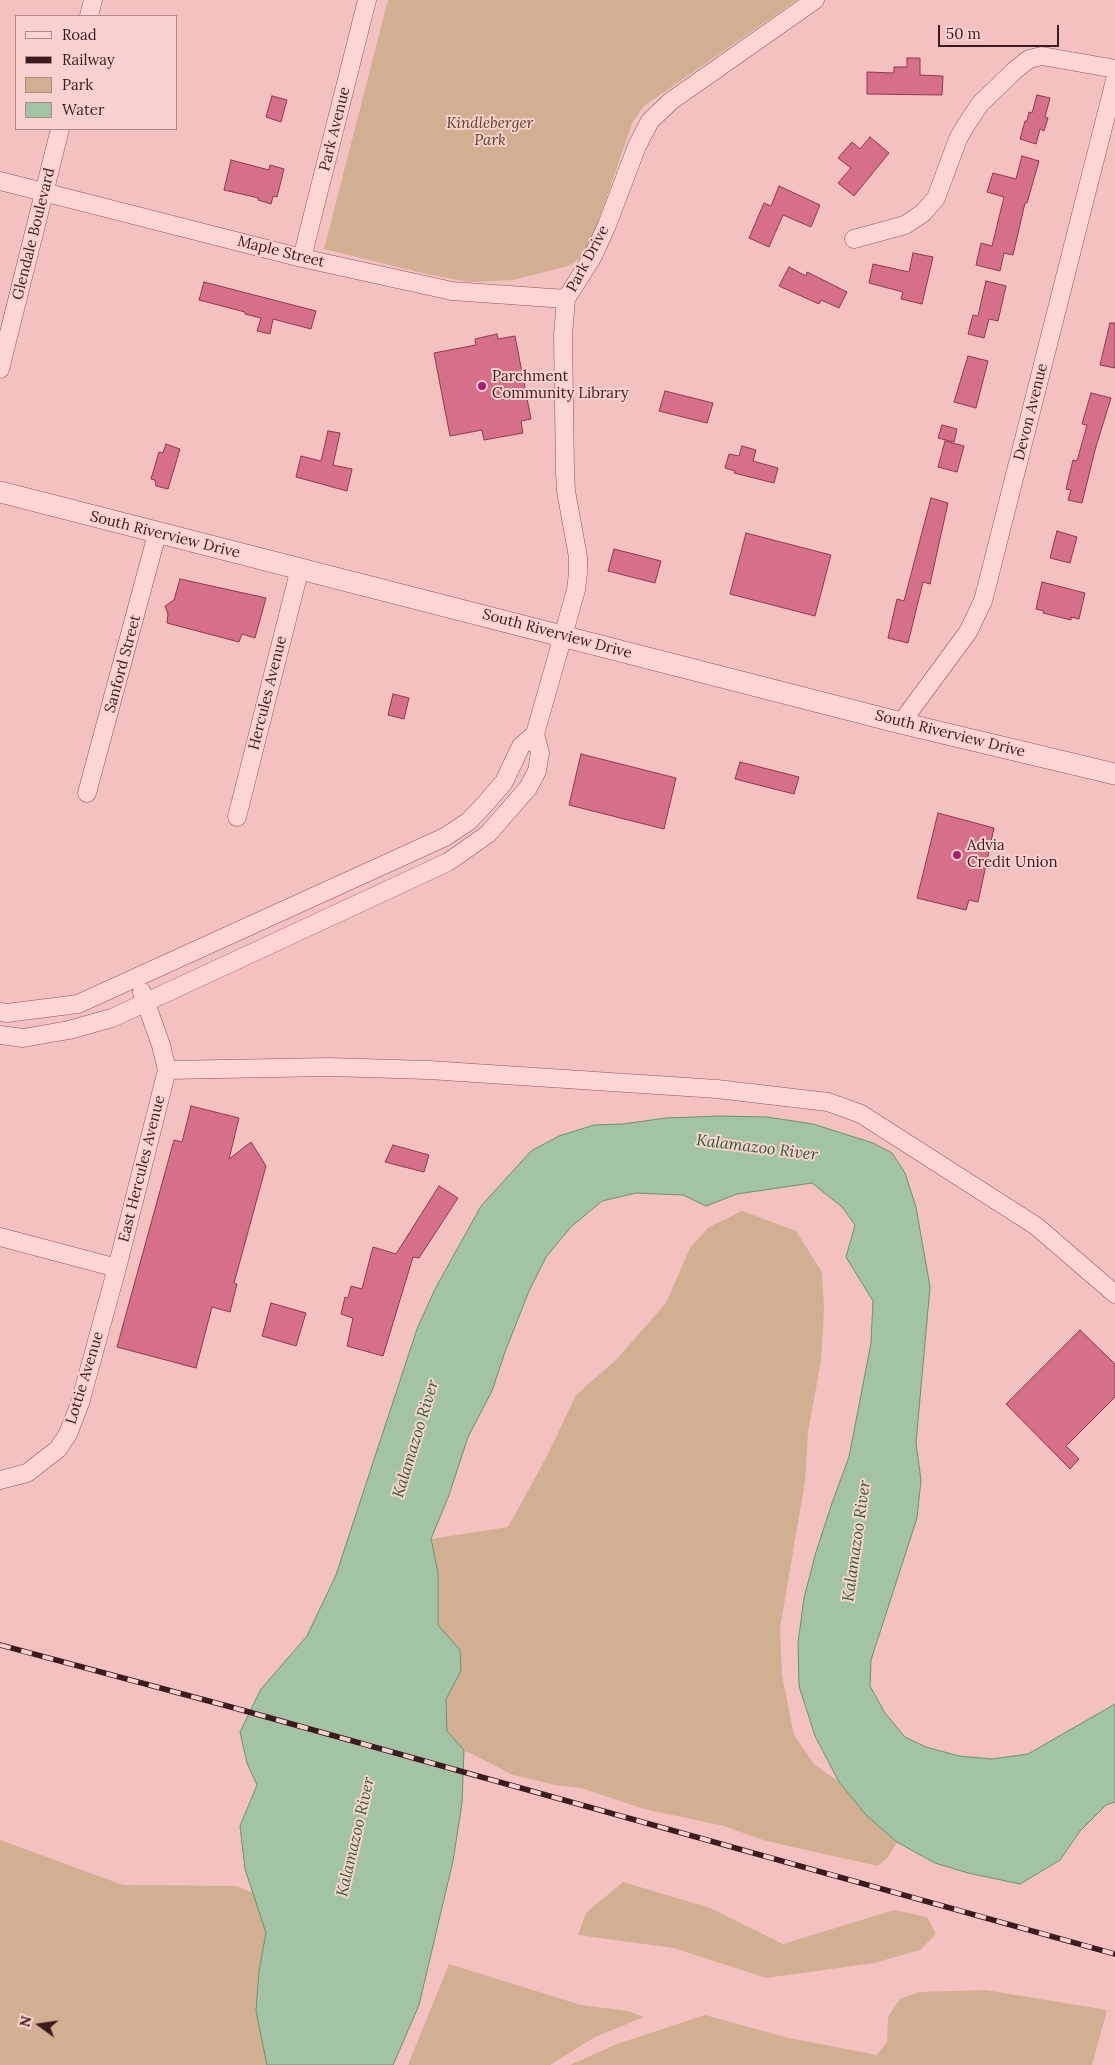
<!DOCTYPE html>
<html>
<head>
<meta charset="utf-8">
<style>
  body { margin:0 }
  #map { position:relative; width:1115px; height:2065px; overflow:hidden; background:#f3c1bf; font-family:Lora,serif }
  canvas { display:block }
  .legend { position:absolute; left:15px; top:15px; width:162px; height:115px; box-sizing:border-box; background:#f9d2cf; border:1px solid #ad8989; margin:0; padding:6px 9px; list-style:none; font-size:15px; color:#3b1b20 }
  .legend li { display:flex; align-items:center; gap:10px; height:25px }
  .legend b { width:25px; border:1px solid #ad8989 }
  .north { position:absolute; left:15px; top:2000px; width:50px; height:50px; -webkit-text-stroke:4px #f9d2cf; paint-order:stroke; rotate:284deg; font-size:14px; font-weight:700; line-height:20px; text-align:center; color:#3b1b20 }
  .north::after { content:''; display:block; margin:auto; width:18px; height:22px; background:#3b1b20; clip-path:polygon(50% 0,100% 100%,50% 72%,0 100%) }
  .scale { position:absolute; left:938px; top:25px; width:121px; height:22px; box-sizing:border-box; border:2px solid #3b1b20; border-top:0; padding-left:6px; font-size:15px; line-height:18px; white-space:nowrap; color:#3b1b20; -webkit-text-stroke:4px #f9d2cf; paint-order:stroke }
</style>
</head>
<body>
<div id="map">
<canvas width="1115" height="2065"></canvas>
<ul class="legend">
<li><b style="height:6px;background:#fdd5d3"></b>Road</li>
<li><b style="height:6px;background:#3b1b20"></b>Railway</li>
<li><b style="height:14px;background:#d2af91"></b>Park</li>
<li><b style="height:14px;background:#a2c4a4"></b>Water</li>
</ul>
<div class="north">N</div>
<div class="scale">50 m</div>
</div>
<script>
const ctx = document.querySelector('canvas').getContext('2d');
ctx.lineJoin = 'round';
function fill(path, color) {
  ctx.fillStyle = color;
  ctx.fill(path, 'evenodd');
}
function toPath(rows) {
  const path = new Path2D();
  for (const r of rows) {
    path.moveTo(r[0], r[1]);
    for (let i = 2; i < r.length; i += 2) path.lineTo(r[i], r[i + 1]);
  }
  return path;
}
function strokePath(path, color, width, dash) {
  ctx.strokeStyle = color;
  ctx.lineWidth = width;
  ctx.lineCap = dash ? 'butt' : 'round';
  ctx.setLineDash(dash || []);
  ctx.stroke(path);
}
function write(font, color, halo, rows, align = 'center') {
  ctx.font = font + ' Lora,serif';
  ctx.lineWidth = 4;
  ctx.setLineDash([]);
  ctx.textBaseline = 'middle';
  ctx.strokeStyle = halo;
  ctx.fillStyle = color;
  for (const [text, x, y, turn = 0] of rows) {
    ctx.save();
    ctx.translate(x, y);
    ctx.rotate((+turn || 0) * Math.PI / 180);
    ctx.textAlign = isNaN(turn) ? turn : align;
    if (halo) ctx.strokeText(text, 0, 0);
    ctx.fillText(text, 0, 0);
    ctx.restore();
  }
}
fill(toPath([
  [388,0,797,0,644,106,633,121,587,254,568,266,513,280,469,282,431,275,324,249],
  [742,1211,796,1231,822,1272,824,1310,821,1360,808,1433,805,1481,780,1628,782,1675,794,1735,814,1764,839,1782,866,1815,897,1842,888,1857,878,1866,766,1841,724,1826,644,1809,581,1788,555,1785,513,1775,464,1750,447,1731,446,1699,461,1671,460,1650,438,1625,431,1539,508,1527,547,1456,576,1395,617,1359,666,1303,690,1248,709,1227],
  [0,1840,123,1885,236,1886,254,1893,266,1933,259,1971,256,2011,267,2065,0,2065],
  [623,1882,710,1908,783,1944,894,1910,927,1917,936,1934,920,1950,874,1963,766,1978,674,1948,578,1935,586,1913],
  [449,1964,581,2005,628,2011,644,2017,595,2037,550,2065,408,2065],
  [985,1990,1107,2010,1092,2065,570,2065,617,2044,705,2015,789,2038,877,2055,887,2042,888,2017,900,1999,919,1992]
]), '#d2af91');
const water = toPath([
  [720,1116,767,1117,813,1124,873,1143,892,1153,905,1173,916,1207,930,1287,916,1443,921,1480,917,1518,871,1660,870,1686,885,1713,905,1737,926,1747,959,1756,992,1759,1028,1754,1115,1704,1115,1802,1106,1805,1080,1831,1060,1860,1020,1884,968,1873,935,1863,897,1842,866,1815,839,1782,815,1736,799,1686,798,1643,804,1598,816,1552,832,1503,849,1457,871,1343,873,1301,846,1257,855,1225,842,1207,812,1183,737,1194,706,1206,683,1195,636,1193,602,1201,571,1227,546,1257,529,1291,505,1352,492,1391,468,1437,449,1495,431,1539,438,1573,438,1625,460,1650,461,1671,446,1699,447,1731,464,1750,462,1803,453,1861,419,2005,393,2065,267,2065,256,2011,259,1971,266,1933,245,1869,240,1826,257,1785,247,1763,240,1732,261,1689,307,1636,336,1575,417,1329,435,1289,481,1206,531,1151,559,1136,594,1125,623,1124,666,1118,720,1116]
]);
fill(water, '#a2c4a4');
strokePath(water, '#68936d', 1);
const building = toPath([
  [907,58,920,58,920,75,943,76,942,95,867,94,867,72,894,73,894,67,907,67,907,58],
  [1037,95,1050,98,1045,117,1048,118,1044,131,1040,129,1036,144,1020,139,1025,121,1027,121,1029,112,1032,113,1037,95],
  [272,96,287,100,281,122,266,117,272,96],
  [870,137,889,153,854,196,838,183,851,168,838,158,852,142,860,149,870,137],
  [1022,156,1039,161,1027,203,1025,203,1013,255,1004,253,1000,271,976,265,981,243,992,246,1004,197,987,192,993,173,1016,179,1022,156],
  [231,160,269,170,270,165,284,169,277,197,273,196,271,204,258,200,259,198,224,190,231,160],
  [779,186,820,205,811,227,783,215,769,247,749,238,764,203,771,206,779,186],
  [913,253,933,257,922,304,901,299,903,292,869,283,873,264,909,272,913,253],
  [789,267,806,276,807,272,847,292,839,308,821,300,819,304,779,286,789,267],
  [986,281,1006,286,998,321,989,319,984,338,968,334,973,315,978,316,986,281],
  [204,282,316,311,311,329,273,319,270,334,257,331,261,318,245,314,245,312,199,300,204,282],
  [1110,323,1115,323,1115,368,1100,365,1110,323],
  [497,334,498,339,515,336,531,419,521,421,523,433,484,440,482,430,450,436,434,353,476,345,475,339,497,334],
  [968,356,988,361,976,408,954,402,968,356],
  [665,391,713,403,707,423,659,411,665,391],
  [1091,393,1111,398,1095,450,1082,503,1068,500,1071,490,1066,489,1073,460,1077,461,1087,425,1082,424,1091,393],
  [942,425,957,429,954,442,938,438,942,425],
  [328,431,340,433,333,465,352,469,347,491,296,477,301,456,321,461,328,431],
  [945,441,964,446,957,472,938,467,945,441],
  [166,444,180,449,168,489,156,486,155,480,151,479,159,452,163,453,166,444],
  [742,446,756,450,753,461,778,468,774,483,734,473,735,471,725,468,729,454,739,456,742,446],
  [931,498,948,503,930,584,923,582,908,643,888,638,897,599,904,601,931,498],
  [1057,531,1077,537,1070,563,1050,558,1057,531],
  [746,533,831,555,815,616,730,594,746,533],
  [614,549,661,561,655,583,608,571,614,549],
  [180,579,266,598,255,638,242,634,239,642,167,623,168,614,165,606,174,600,180,579],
  [1042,582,1085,593,1079,619,1071,617,1071,620,1043,613,1044,611,1036,609,1042,582],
  [393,694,409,698,404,719,388,715,393,694],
  [581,754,676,778,664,829,569,805,581,754],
  [740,762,799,777,794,794,735,779,740,762],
  [938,813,994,828,978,902,969,900,966,910,917,898,938,813],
  [191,1106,239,1118,229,1159,251,1142,266,1166,234,1283,237,1284,230,1312,212,1307,196,1368,117,1347,174,1140,182,1142,191,1106],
  [393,1145,429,1155,424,1172,385,1162,393,1145],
  [439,1186,458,1198,419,1258,413,1257,383,1356,347,1346,353,1318,341,1314,345,1297,348,1298,351,1286,362,1289,373,1247,396,1254,439,1186],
  [271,1303,306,1313,296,1346,262,1336,271,1303],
  [1080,1330,1115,1364,1115,1397,1066,1446,1079,1459,1070,1469,1006,1404,1080,1330]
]);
fill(building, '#d67088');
strokePath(building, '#90384e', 1);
const minor = toPath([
  [89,16,93,0],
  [0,181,302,258,452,291,566,299],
  [854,239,905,225,923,213,936,198,958,139,966,125,980,104,1014,71,1029,59,1042,56,1115,69],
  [302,258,367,0],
  [0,369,60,129],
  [901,723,968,632,983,601,1115,80],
  [87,793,157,534],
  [237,817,300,568],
  [0,1012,7,1013,78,1004,445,837,469,821,485,804,504,782,521,746,535,734],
  [0,1035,23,1038,69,1030,112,1018,448,862,488,834,528,788,537,771,540,753,535,734,576,590,578,573,578,557,566,491,565,472,563,335,566,299,593,256,607,225,637,146,650,121,671,101,815,0],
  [167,1070,329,1067,429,1070,717,1089,828,1102,861,1114,1036,1226,1115,1294],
  [0,1237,117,1268],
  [0,1480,27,1473,58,1449,68,1434,80,1403,117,1268,167,1070,161,1045,142,992]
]);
const tertiary = toPath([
  [0,492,901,723,1115,774]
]);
strokePath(minor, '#8e555c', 19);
strokePath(tertiary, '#8e555c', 22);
strokePath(minor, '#fdd5d3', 18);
strokePath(tertiary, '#fdd5d3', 21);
const rail = toPath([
  [0,1645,231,1707,1115,1954]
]);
strokePath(rail, '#3b1b20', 5.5);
strokePath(rail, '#f9d2cf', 4, [11]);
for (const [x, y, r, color] of [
  [482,386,5,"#a41e76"],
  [957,855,5,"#a41e76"]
]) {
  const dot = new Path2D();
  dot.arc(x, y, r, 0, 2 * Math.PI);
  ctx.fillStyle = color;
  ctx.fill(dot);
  strokePath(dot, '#f9d2cf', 2);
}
write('italic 15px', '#5a431f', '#f9d2cf', [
  ["Kindleberger",490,124],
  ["Park",490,141]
]);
write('15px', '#3b1b20', '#f9d2cf', [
  ["Park Avenue",335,129,-76],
  ["Glendale Boulevard",34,234,-76],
  ["Maple Street",281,252,14],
  ["Park Drive",588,259,-62],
  ["Devon Avenue",1031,412,-76],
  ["South Riverview Drive",165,535,14],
  ["South Riverview Drive",557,634,15],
  ["Sanford Street",123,664,-75],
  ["Hercules Avenue",268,693,-76],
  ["South Riverview Drive",950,734,14],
  ["East Hercules Avenue",142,1169,-76],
  ["Lottie Avenue",85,1378,-73]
]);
write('15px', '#3b1b20', '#f9d2cf', [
  ["Parchment",492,377],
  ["Community Library",492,394],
  ["Advia",967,846],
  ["Credit Union",967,863]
], 'left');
write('italic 16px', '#285d37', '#f9d2cf', [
  ["Kalamazoo River",757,1148,7],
  ["Kalamazoo River",416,1439,-73],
  ["Kalamazoo River",857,1541,-82],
  ["Kalamazoo River",356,1837,-77]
]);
</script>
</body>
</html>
